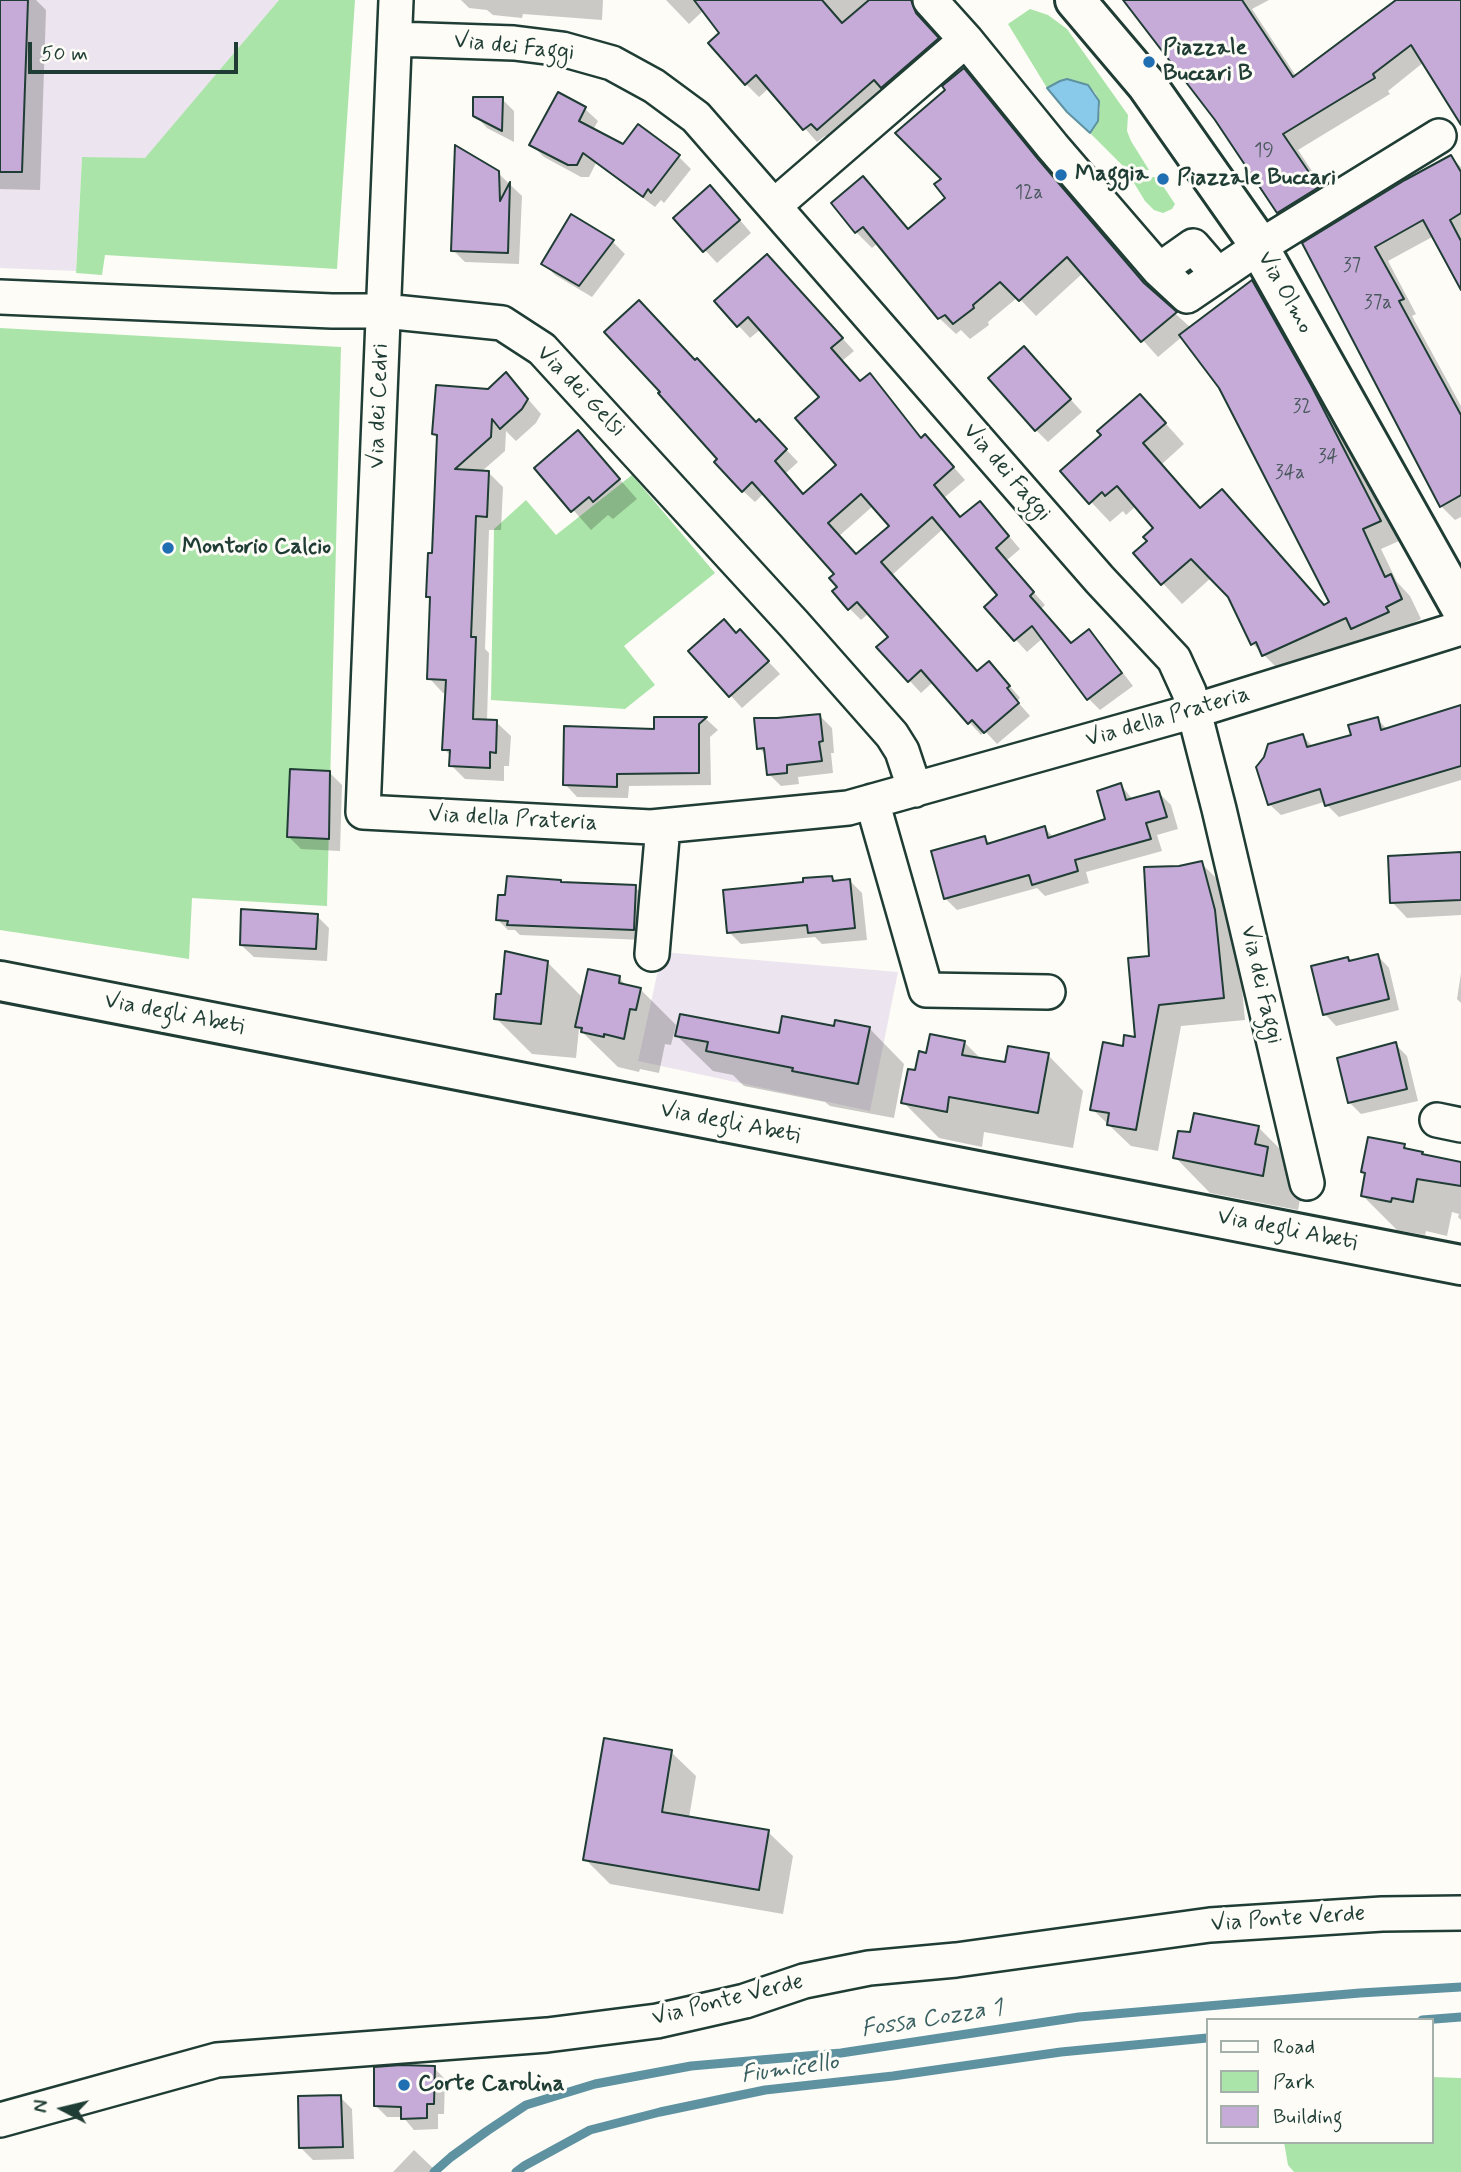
<!DOCTYPE html>
<html>
<head>
<meta charset="utf-8">
<style>
  body { margin:0 }
  #map { position:relative; width:1461px; height:2172px; overflow:hidden; background:#fdfcf7; font-family:Mynerve,sans-serif }
  canvas { display:block }
  .legend { position:absolute; left:1206px; top:2018px; width:228px; height:126px; box-sizing:border-box; background:#fdfcf7; border:2px solid #a4b0a9; margin:0; padding:9px 12px; list-style:none; font-size:21px; color:#1f3d34 }
  .legend li { display:flex; align-items:center; gap:14px; height:35px }
  .legend b { width:35px; border:2px solid #a4b0a9 }
  .north { position:absolute; left:28px; top:2074px; width:70px; height:70px; -webkit-text-stroke:5px #fdfcf7; paint-order:stroke; rotate:277deg; font-size:19px; font-weight:700; line-height:28px; text-align:center; color:#1f3d34 }
  .north::after { content:''; display:block; margin:auto; width:24px; height:32px; background:#1f3d34; clip-path:polygon(50% 0,100% 100%,50% 72%,0 100%) }
  .scale { position:absolute; left:28px; top:42px; width:210px; height:32px; box-sizing:border-box; border:4px solid #1f3d34; border-top:0; padding-left:9px; font-size:21px; line-height:24px; white-space:nowrap; color:#1f3d34; -webkit-text-stroke:5px #fdfcf7; paint-order:stroke }
</style>
</head>
<body>
<div id="map">
<canvas width="1461" height="2172"></canvas>
<ul class="legend">
<li><b style="height:9px;background:#fdfcf7"></b>Road</li>
<li><b style="height:19px;background:#abe4a9"></b>Park</li>
<li><b style="height:19px;background:#c6abd8"></b>Building</li>
</ul>
<div class="north">N</div>
<div class="scale">50 m</div>
</div>
<script>
const ctx = document.querySelector('canvas').getContext('2d');
ctx.lineJoin = 'round';
function fill(path, color) {
  ctx.fillStyle = color;
  ctx.fill(path, 'evenodd');
}
function toPath(rows) {
  const path = new Path2D();
  for (const r of rows) {
    path.moveTo(r[0], r[1]);
    for (let i = 2; i < r.length; i += 2) path.lineTo(r[i], r[i + 1]);
  }
  return path;
}
function strokePath(path, color, width, dash) {
  ctx.strokeStyle = color;
  ctx.lineWidth = width;
  ctx.lineCap = dash ? 'butt' : 'round';
  ctx.setLineDash(dash || []);
  ctx.stroke(path);
}
function write(font, color, halo, rows, align = 'center') {
  ctx.font = font + ' Mynerve,sans-serif';
  ctx.lineWidth = 6;
  ctx.setLineDash([]);
  ctx.textBaseline = 'middle';
  ctx.strokeStyle = halo;
  ctx.fillStyle = color;
  for (const [text, x, y, turn = 0] of rows) {
    ctx.save();
    ctx.translate(x, y);
    ctx.rotate((+turn || 0) * Math.PI / 180);
    ctx.textAlign = isNaN(turn) ? turn : align;
    if (halo) ctx.strokeText(text, 0, 0);
    ctx.fillText(text, 0, 0);
    ctx.restore();
  }
}
fill(toPath([
  [0,0,279,0,145,159,82,157,76,271,0,268],
  [662,952,898,972,870,1111,638,1061]
]), '#ece4ee');
fill(toPath([
  [279,0,355,0,337,269,105,255,102,275,76,273,82,157,145,158],
  [1030,9,1048,15,1067,29,1128,115,1127,131,1131,141,1149,170,1126,169,1090,133,1098,121,1100,108,1096,94,1088,85,1053,84,1047,88,1008,24],
  [1157,177,1175,204,1172,209,1163,213,1154,210,1145,201,1131,178],
  [0,328,341,347,327,906,192,898,189,959,0,930],
  [632,475,715,573,624,646,655,685,625,709,491,700,494,529,526,500,556,535],
  [1431,2077,1461,2078,1461,2172,1294,2172,1288,2165,1284,2142,1431,2142]
]), '#abe4a9');
const water = toPath([
  [1067,79,1088,85,1099,101,1098,121,1090,133,1067,112,1047,88,1060,81,1067,79]
]);
fill(water, '#89caea');
strokePath(water, '#5f92a1', 2);
fill(toPath([
  [0,0,36,0,46,10,40,190,0,189],
  [461,0,603,0,602,20,523,14,522,18,493,15,487,10,469,8],
  [666,0,919,0,925,7,924,18,928,28,950,52,831,142,825,136,817,142,769,88,759,97,746,84,722,33,704,10,689,24],
  [1126,0,1269,0,1252,9,1296,76,1397,0,1461,0,1461,100,1424,62,1388,91,1390,94,1298,150,1334,204,1294,228,1278,212,1217,119],
  [963,70,980,86,1054,178,1154,294,1191,328,1252,282,1272,302,1330,407,1399,541,1381,549,1397,582,1410,596,1421,619,1405,627,1408,632,1373,648,1363,638,1284,675,1253,644,1230,596,1212,577,1182,604,1135,553,1149,541,1156,528,1136,506,1126,515,1123,511,1110,522,1062,471,1159,416,1184,444,1162,464,1202,509,1325,606,1331,602,1220,387,1183,336,1158,357,1083,273,1036,316,1018,297,988,322,989,325,970,339,961,330,956,334,939,318,878,243,872,248,856,232,863,178,909,230,948,199,943,179,948,90],
  [559,94,585,109,598,121,593,130,624,147,638,127,679,157,691,169,664,203,661,200,655,207,596,163,589,177,581,177,544,157,532,145],
  [502,99,514,111,514,142,487,128,475,115],
  [1451,157,1461,167,1461,286,1434,236,1388,261,1416,314,1412,316,1461,406,1461,517,1455,520,1441,506,1304,244],
  [498,173,522,196,519,264,465,262,453,250],
  [722,199,751,233,717,263,675,218],
  [571,216,613,242,625,254,592,297,555,275,543,263],
  [779,268,854,351,842,361,861,382,870,375,882,387,922,439,937,448,965,480,945,497,962,518,991,515,1020,549,1006,561,1045,605,1041,609,1072,644,1089,632,1101,644,1133,686,1100,710,1088,698,1043,638,1027,652,986,607,1000,595,944,528,892,575,977,672,1000,675,1020,698,1017,701,1030,716,997,744,985,731,981,735,933,682,921,693,879,648,890,637,869,613,861,620,849,608,839,587,836,574,764,493,755,502,743,491,756,424,759,421,798,462,785,474,804,496,838,465,821,397,761,329,750,338,716,301],
  [873,506,891,526,857,556,839,536],
  [1036,361,1082,412,1048,442,1036,430],
  [506,374,541,414,536,423,516,441,506,431,505,451,481,472,489,473,503,487,501,530,489,530,485,649,489,653,487,721,496,722,511,736,509,766,504,766,504,781,465,779,451,765,451,756,444,749,447,693,443,693,429,678,432,600,428,596,433,555,439,438,434,434],
  [578,432,637,499,613,519,608,515,591,530,536,468],
  [737,635,752,644,780,674,742,708,690,651],
  [1461,707,1461,780,1339,817,1324,802,1281,815,1269,804,1303,736,1313,747,1353,736,1377,719,1388,730],
  [820,716,832,728,834,753,831,753,833,773,798,777,799,784,781,786,769,774,767,756,759,748],
  [655,719,706,719,718,730,710,737,711,785,629,786,628,798,577,797,565,784,655,731],
  [329,772,342,785,340,851,301,849,289,837],
  [1121,785,1133,800,1159,793,1171,805,1178,829,1157,835,1162,851,1086,872,1089,883,1045,896,1037,888,957,910,945,898,984,837,991,844,1045,828,1054,838,1107,820],
  [1461,854,1461,915,1407,918,1392,902],
  [1201,863,1223,885,1237,934,1245,1020,1181,1026,1158,1151,1131,1146,1092,1109,1124,1048,1137,1040,1150,958,1180,868],
  [832,877,836,882,850,881,862,893,867,940,822,944,815,937,741,944,729,932,805,884],
  [563,884,635,887,646,898,644,940,520,935,515,930,508,930,497,919],
  [317,916,329,928,327,961,254,957,241,945],
  [1378,956,1389,968,1399,1010,1336,1026,1325,1014,1351,963],
  [547,962,583,998,619,978,628,987,640,989,676,1025,671,1045,665,1044,659,1073,640,1069,639,1072,618,1067,579,1029,576,1058,532,1054,496,1018,502,996],
  [1461,973,1461,1003,1457,999],
  [836,1028,869,1028,904,1064,894,1118,830,1106,825,1102,744,1086,733,1075,713,1071,677,1036,781,1035],
  [964,1042,982,1060,1006,1064,1048,1055,1083,1091,1073,1148,984,1132,982,1147,939,1138,903,1102,916,1072],
  [1395,1044,1407,1056,1418,1101,1361,1114,1349,1102],
  [1258,1127,1294,1163,1303,1184,1298,1210,1210,1193,1175,1157],
  [1404,1146,1409,1150,1422,1153,1425,1157,1461,1163,1461,1220,1458,1217,1459,1214,1452,1212,1447,1236,1426,1231,1425,1235,1397,1230,1362,1195],
  [671,1752,696,1776,689,1818,768,1832,793,1856,783,1914,610,1884,585,1859],
  [434,2068,445,2079,444,2114,438,2114,438,2129,414,2130,403,2117,387,2117,376,2106],
  [340,2097,352,2109,354,2159,313,2160,301,2148],
  [414,2150,434,2169,438,2172,393,2172]
]), '#0003');
strokePath(toPath([
  [1422,2020,1461,2017],
  [434,2172,451,2157,487,2131,526,2105,595,2084,691,2066,841,2053,1079,2017,1360,1993,1461,1987],
  [516,2172,524,2166,590,2130,660,2112,765,2090,893,2076,1061,2052,1207,2038]
]), '#5f92a1', 9);
const building = toPath([
  [0,0,28,0,22,172,0,172,0,0],
  [694,0,822,0,842,23,869,0,911,0,916,13,939,38,881,88,874,80,817,130,811,124,803,130,756,75,745,85,708,43,719,33,694,0],
  [1123,0,1242,0,1293,77,1396,0,1461,0,1461,125,1411,45,1373,74,1375,78,1283,134,1319,187,1277,213,1215,120,1123,0],
  [964,68,1038,159,1144,283,1177,312,1141,342,1067,257,1019,301,1000,282,973,305,974,308,953,324,945,315,938,319,863,227,855,233,831,203,863,176,908,229,945,198,934,184,941,179,895,133,945,90,942,86,964,68],
  [558,92,586,107,579,121,623,144,638,124,680,155,651,193,648,189,643,197,583,153,577,165,568,165,529,145,558,92],
  [473,97,503,97,502,131,473,116,473,97],
  [455,145,499,171,500,201,510,182,508,253,451,251,455,145],
  [1451,155,1461,172,1461,213,1450,220,1461,241,1461,290,1423,220,1375,247,1404,299,1399,301,1461,415,1461,495,1440,507,1302,243,1405,180,1451,155],
  [710,185,740,220,703,252,673,218,710,185],
  [571,214,614,240,579,286,541,264,571,214],
  [767,254,843,338,831,348,860,381,870,373,921,438,925,434,954,467,934,485,960,517,980,501,1009,536,996,548,1034,592,1030,596,1071,643,1089,629,1122,673,1087,700,1032,626,1014,641,984,607,997,595,932,517,881,562,977,671,989,661,1010,686,1007,688,1019,703,984,733,972,720,968,724,921,670,908,682,876,647,888,637,857,602,848,610,832,591,837,587,829,578,834,574,752,482,742,492,714,462,717,459,658,393,660,392,604,332,639,300,695,360,697,358,756,422,759,419,787,449,775,461,803,494,836,465,795,418,819,397,748,317,737,327,714,301,767,254],
  [861,494,889,526,856,554,828,523,861,494],
  [1252,280,1311,385,1381,521,1363,529,1385,577,1391,574,1402,599,1386,607,1389,612,1351,629,1346,618,1262,656,1256,642,1251,645,1228,597,1191,559,1161,585,1133,553,1147,541,1143,537,1153,528,1117,486,1105,496,1102,492,1089,504,1060,471,1101,435,1097,431,1140,394,1166,423,1143,443,1200,508,1222,489,1324,605,1329,602,1219,388,1179,335,1252,280],
  [1024,346,1071,399,1035,431,988,378,1024,346],
  [506,372,528,399,522,409,500,429,492,419,491,437,455,469,489,471,487,517,476,516,471,637,476,637,473,719,497,720,496,753,490,752,490,768,449,766,450,750,442,750,446,680,427,679,430,597,426,597,428,553,432,553,437,435,432,434,436,385,488,389,506,372],
  [578,430,620,479,593,502,589,497,571,512,534,468,578,430],
  [724,619,736,633,740,629,769,661,729,697,688,651,724,619],
  [1461,705,1461,766,1325,806,1320,789,1268,805,1256,767,1264,757,1268,744,1303,734,1307,747,1351,735,1348,725,1378,717,1381,730,1461,705],
  [820,714,823,741,819,742,822,761,787,765,787,773,767,775,764,748,757,749,754,718,777,718,820,714],
  [654,717,707,717,699,724,699,773,617,774,617,787,563,785,564,726,654,729,654,717],
  [290,769,330,771,329,839,287,837,290,769],
  [1121,783,1126,800,1159,791,1167,817,1146,823,1151,839,1075,860,1078,871,1032,885,1029,875,944,899,931,851,985,836,987,844,1045,826,1048,838,1105,819,1097,791,1121,783],
  [1461,852,1461,900,1390,903,1388,856,1461,852],
  [1202,861,1215,910,1224,998,1159,1005,1136,1130,1107,1125,1109,1113,1090,1110,1103,1042,1123,1046,1124,1035,1135,1037,1128,958,1149,956,1144,867,1179,866,1202,861],
  [507,876,561,880,561,882,636,885,634,930,507,925,508,921,496,920,498,895,505,895,507,876],
  [832,876,833,881,850,879,855,928,808,933,807,925,727,933,723,890,803,882,803,878,832,876],
  [241,909,318,914,316,949,240,945,241,909],
  [505,951,548,961,541,1024,494,1019,496,994,501,994,505,951],
  [1378,954,1389,999,1323,1015,1311,966,1348,957,1349,961,1378,954],
  [588,969,620,976,619,983,641,988,636,1010,630,1009,624,1039,604,1034,604,1037,581,1032,582,1028,575,1027,588,969],
  [680,1014,779,1033,782,1016,834,1026,835,1020,870,1027,858,1084,792,1071,793,1068,706,1051,708,1042,675,1036,680,1014],
  [930,1034,965,1041,962,1055,1005,1062,1008,1046,1049,1053,1038,1113,949,1097,947,1112,901,1103,908,1069,915,1070,919,1051,926,1053,930,1034],
  [1396,1042,1407,1089,1348,1103,1337,1058,1396,1042],
  [1194,1113,1259,1126,1255,1144,1268,1147,1263,1176,1173,1158,1178,1131,1190,1132,1194,1113],
  [1368,1137,1405,1144,1404,1148,1423,1152,1422,1154,1461,1162,1461,1186,1417,1179,1413,1202,1392,1198,1391,1202,1361,1196,1365,1173,1361,1172,1368,1137],
  [604,1738,672,1750,662,1812,769,1830,759,1890,583,1860,604,1738],
  [401,2065,435,2066,434,2104,427,2104,427,2118,401,2119,401,2107,374,2106,374,2067,401,2065],
  [341,2095,343,2147,299,2148,298,2096,341,2095]
]);
fill(building, '#c6abd8');
strokePath(building, '#1f3d34', 2);
const street = toPath([
  [396,0,363,812,651,827,848,808,1194,711,1461,628],
  [930,0,966,40,1053,147,1159,270,1187,296,1259,247,1439,136],
  [395,39,514,43,562,49,612,63,654,86,696,117,1100,580,1174,659,1189,692,1219,809,1307,1183],
  [774,206,966,40],
  [1159,270,1193,246,1218,275],
  [0,297,332,311,384,311,502,323,542,349,794,624,892,735,902,751,915,790],
  [872,801,926,990,1048,992],
  [652,954,663,826],
  [1437,1120,1461,1125],
  [0,2120,217,2060,547,2035,657,2021,745,2001,804,1981,869,1968,956,1960,1210,1925,1382,1914,1461,1913]
]);
const secondary = toPath([
  [1075,0,1147,85,1251,233,1461,608],
  [0,981,1461,1265]
]);
strokePath(street, '#1f3d34', 38);
strokePath(secondary, '#1f3d34', 44);
strokePath(street, '#fdfcf7', 33);
strokePath(secondary, '#fdfcf7', 38);
for (const [x, y, r, color] of [
  [1149,62,7,"#1f6fb2"],
  [1061,175,7,"#1f6fb2"],
  [1163,179,7,"#1f6fb2"],
  [168,548,7,"#1f6fb2"],
  [404,2085,7,"#1f6fb2"]
]) {
  const dot = new Path2D();
  dot.arc(x, y, r, 0, 2 * Math.PI);
  ctx.fillStyle = color;
  ctx.fill(dot);
  strokePath(dot, '#fdfcf7', 2.5);
}
write('19px', '#49585d', null, [
  ["19",1264,152],
  ["12a",1029,194],
  ["37",1352,267],
  ["37a",1378,304],
  ["32",1302,408],
  ["34",1328,458],
  ["34a",1290,474]
]);
write('23px', '#1f3d34', '#fdfcf7', [
  ["Via dei Faggi",514,48,6],
  ["Via Olmo",1284,293,61],
  ["Via dei Gelsi",580,392,46],
  ["Via dei Cedri",380,406,-88],
  ["Via dei Faggi",1006,473,49],
  ["Via della Prateria",1168,718,-16],
  ["Via della Prateria",513,820,3],
  ["Via dei Faggi",1260,985,77],
  ["Via degli Abeti",174,1015,11],
  ["Via degli Abeti",730,1124,11],
  ["Via degli Abeti",1287,1231,11],
  ["Via Ponte Verde",1288,1920,-4],
  ["Via Ponte Verde",728,2001,-14]
]);
write('bold 23px', '#1f3d34', '#fdfcf7', [
  ["Piazzale",1163,49],
  ["Buccari B",1163,75],
  ["Maggia",1075,175],
  ["Piazzale Buccari",1177,179],
  ["Montorio Calcio",182,548],
  ["Corte Carolina",418,2085]
], 'left');
write('italic 24px', '#3a6062', '#fdfcf7', [
  ["Fossa Cozza 1",932,2020,-9],
  ["Fiumicello",790,2070,-8]
]);
</script>
</body>
</html>
